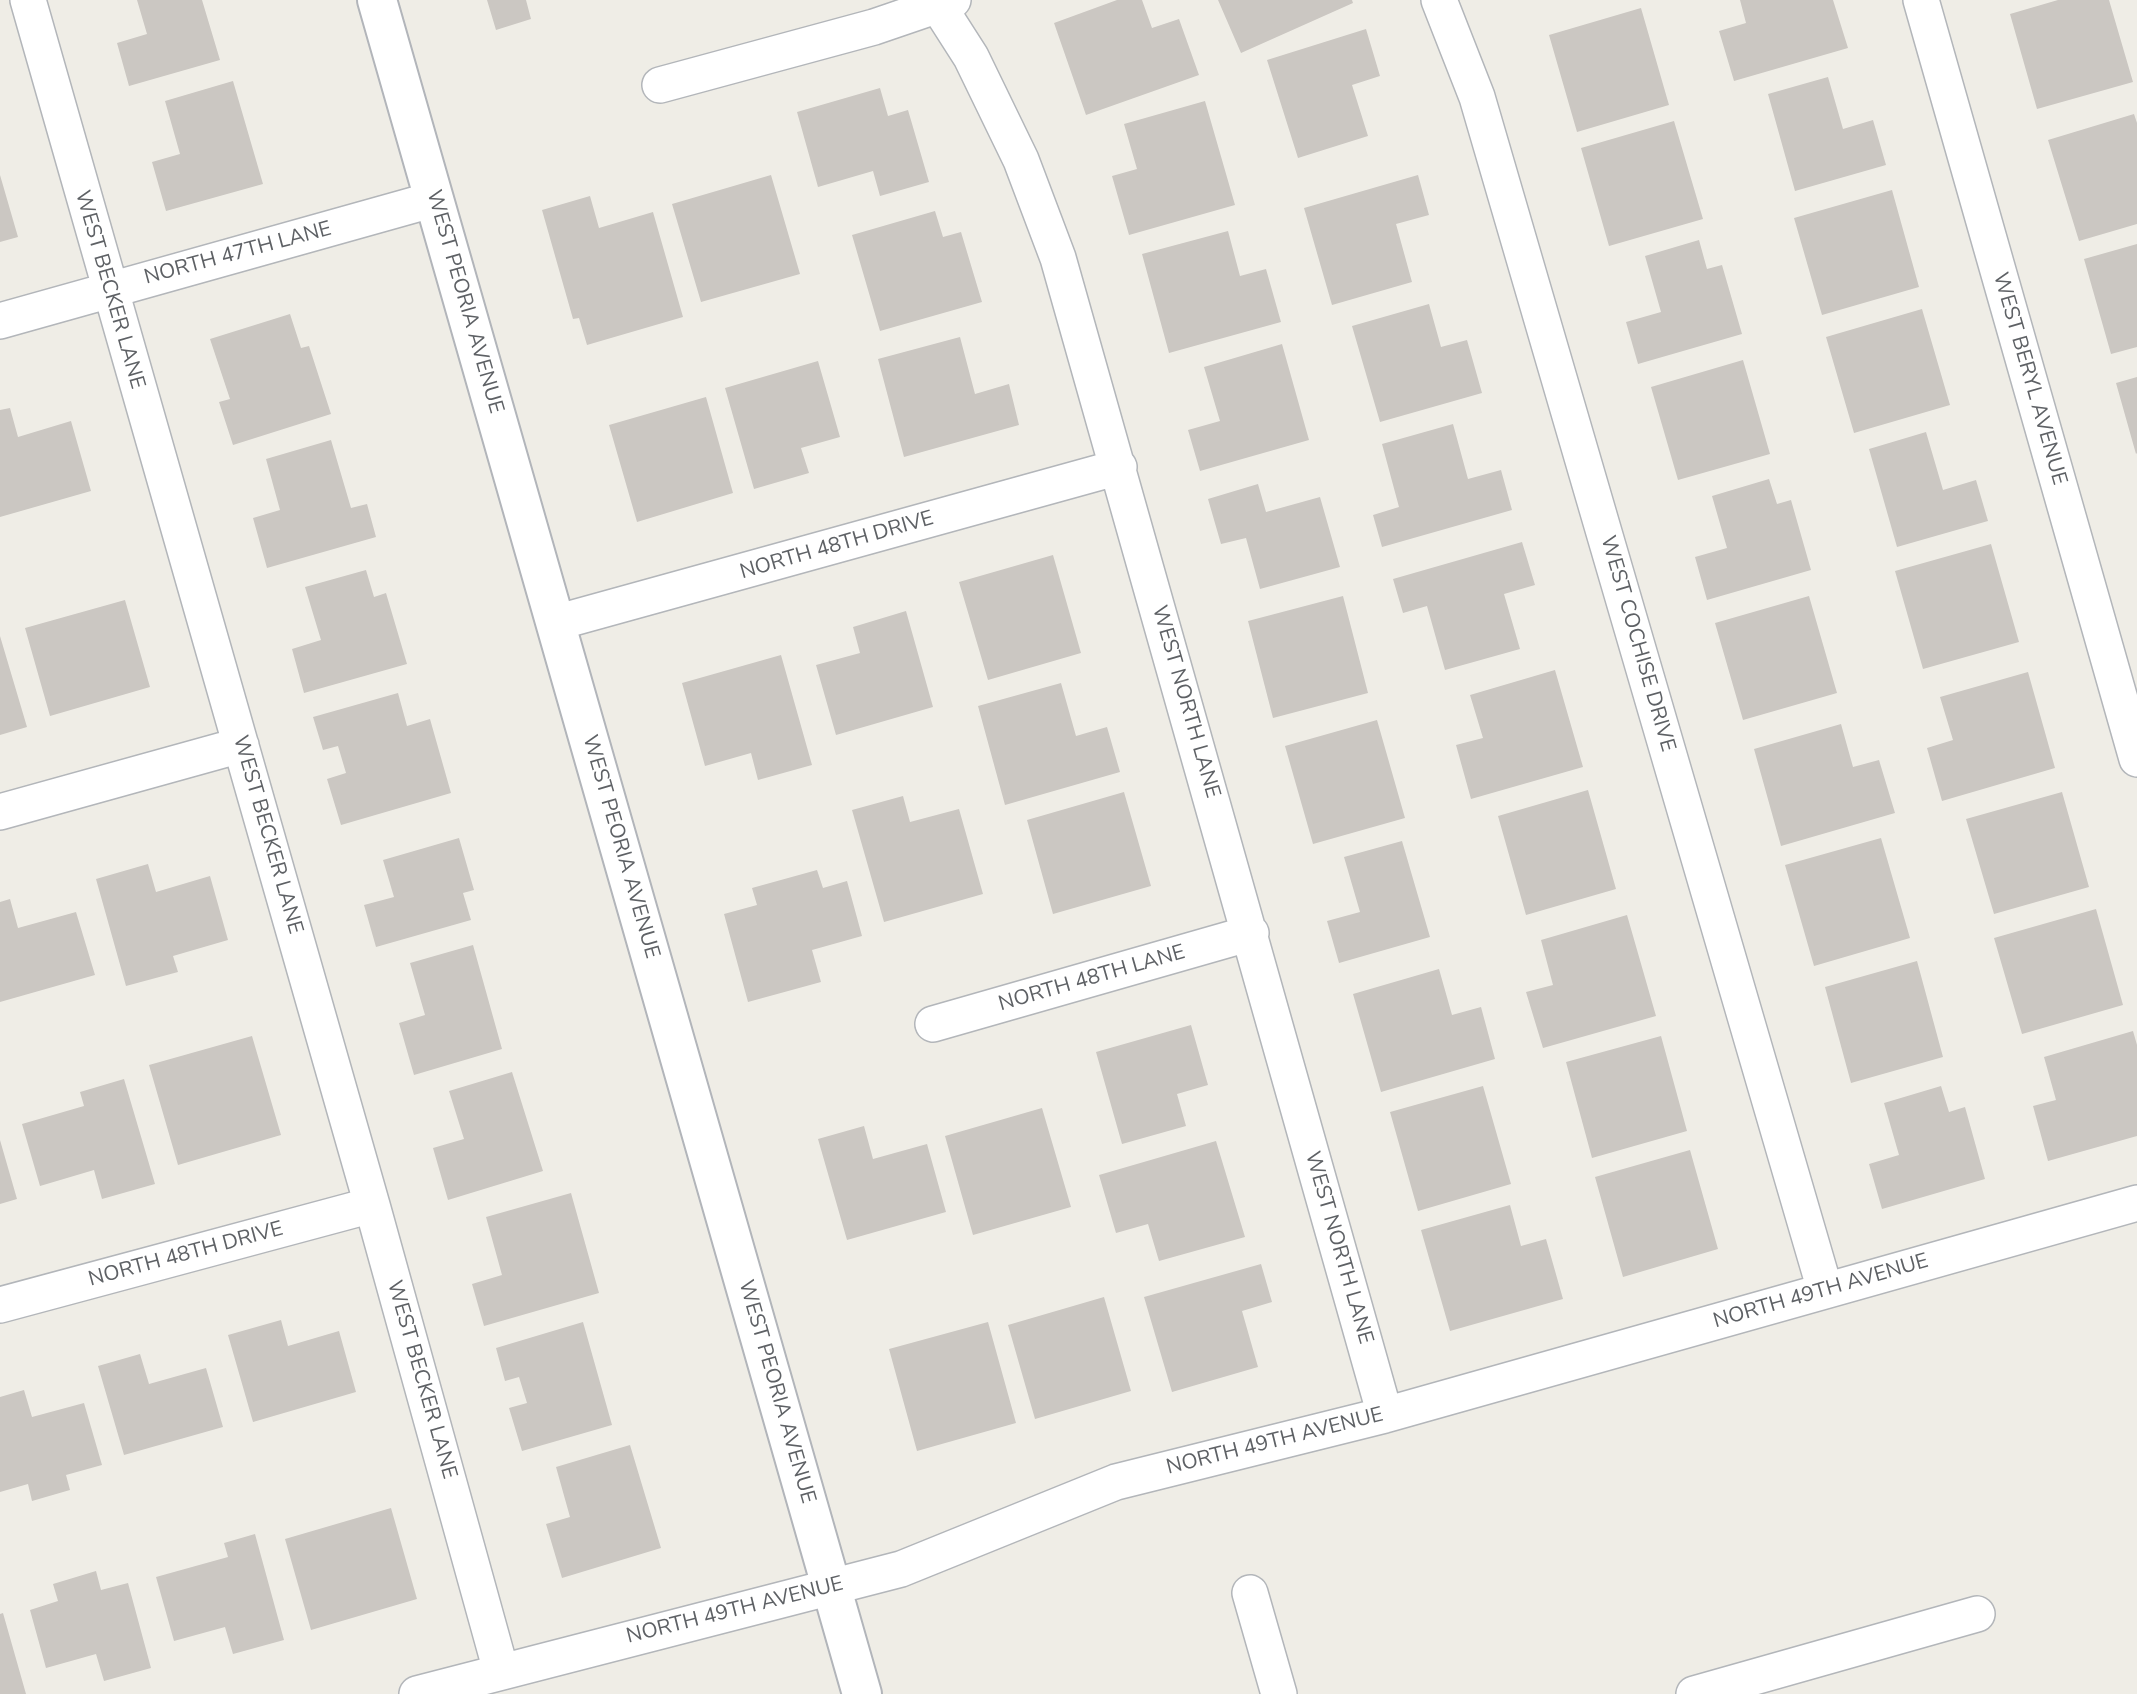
<!DOCTYPE html>
<html>
<head>
<meta charset="utf-8">
<style>
  body { margin:0 }
  canvas { display:block; background:#efede6 }
</style>
</head>
<body>
<canvas width="2137" height="1694"></canvas>
<script>
const ctx = document.querySelector('canvas').getContext('2d');
ctx.lineJoin = 'round';
function fill(path, color) {
  ctx.fillStyle = color;
  ctx.fill(path, 'evenodd');
}
function toPath(rows) {
  const path = new Path2D();
  for (const r of rows) {
    path.moveTo(r[0], r[1]);
    for (let i = 2; i < r.length; i += 2) path.lineTo(r[i], r[i + 1]);
  }
  return path;
}
function strokePath(path, color, width, dash) {
  ctx.strokeStyle = color;
  ctx.lineWidth = width;
  ctx.lineCap = dash ? 'butt' : 'round';
  ctx.setLineDash(dash || []);
  ctx.stroke(path);
}
function write(font, color, halo, rows, align = 'center') {
  ctx.font = font + ' "Nunito Sans",sans-serif';
  ctx.lineWidth = 6;
  ctx.setLineDash([]);
  ctx.textBaseline = 'middle';
  ctx.strokeStyle = halo;
  ctx.fillStyle = color;
  for (const [text, x, y, turn = 0] of rows) {
    ctx.save();
    ctx.translate(x, y);
    ctx.rotate((+turn || 0) * Math.PI / 180);
    ctx.textAlign = isNaN(turn) ? turn : align;
    if (halo) ctx.strokeText(text, 0, 0);
    ctx.fillText(text, 0, 0);
    ctx.restore();
  }
}
fill(toPath([
  [137,0,202,0,220,60,129,86,117,43,147,34],
  [487,0,526,0,531,19,496,30],
  [1117,0,1142,0,1152,28,1179,19,1199,75,1086,115,1054,23],
  [1218,0,1352,0,1353,3,1241,53],
  [1740,0,1833,0,1848,48,1734,81,1719,31,1746,23],
  [2058,0,2109,0,2133,82,2037,109,2010,14],
  [1641,8,1669,105,1577,132,1549,35],
  [1366,29,1380,76,1352,85,1368,136,1298,158,1267,60],
  [1828,77,1843,129,1873,120,1886,165,1795,191,1768,94],
  [233,81,263,184,166,211,152,162,180,154,165,101],
  [880,88,888,116,908,110,929,182,880,196,873,171,818,187,797,112],
  [1205,101,1235,205,1129,235,1112,176,1137,169,1124,124],
  [2134,114,2137,123,2137,224,2079,241,2048,140],
  [1674,121,1703,219,1609,246,1581,148],
  [0,175,18,237,0,242],
  [771,175,800,274,701,302,672,204],
  [1418,175,1429,215,1396,224,1412,282,1332,305,1304,208],
  [1892,190,1919,287,1822,315,1794,218],
  [590,196,599,228,653,212,683,317,587,345,579,318,573,319,542,210],
  [935,211,943,237,961,232,982,302,880,331,852,235],
  [1228,231,1240,276,1266,269,1281,322,1169,353,1142,254],
  [1699,240,1707,269,1722,265,1742,334,1638,364,1626,322,1661,312,1645,256],
  [2137,244,2137,347,2111,354,2084,259],
  [1429,304,1441,347,1467,340,1482,393,1380,422,1352,326],
  [1922,309,1950,405,1854,433,1826,337],
  [290,314,301,348,309,346,331,414,233,445,219,402,230,399,210,339],
  [960,337,975,394,1009,384,1019,425,904,457,878,359],
  [1282,344,1309,440,1200,471,1188,430,1220,421,1204,367],
  [1743,360,1770,454,1678,480,1651,387],
  [818,361,840,437,801,448,809,473,754,489,725,388],
  [2137,377,2137,453,2136,454,2116,383],
  [706,397,733,493,637,522,609,425],
  [10,408,18,437,71,421,91,491,0,517,0,410],
  [1453,424,1468,479,1501,470,1512,510,1382,547,1373,515,1399,507,1382,444],
  [1926,432,1943,490,1976,480,1988,521,1897,547,1869,449],
  [331,440,351,508,367,504,376,537,267,568,253,518,280,510,266,459],
  [1769,479,1777,504,1791,500,1811,570,1707,600,1695,557,1727,548,1712,496],
  [1258,484,1266,512,1320,497,1340,567,1260,589,1246,538,1221,544,1208,499],
  [1522,542,1535,585,1504,594,1520,649,1445,670,1427,606,1403,613,1393,579],
  [1991,544,2019,642,1923,669,1895,571],
  [1053,555,1081,653,988,680,959,582],
  [366,570,374,597,386,593,407,664,304,693,292,649,321,640,305,587],
  [1343,596,1368,693,1273,718,1248,621],
  [1809,596,1837,693,1743,720,1715,623],
  [125,600,150,687,50,716,25,628],
  [906,611,933,707,836,735,816,665,860,653,853,627],
  [0,636,27,727,0,735],
  [781,655,812,765,758,780,751,753,705,766,682,683],
  [1555,670,1583,767,1471,799,1456,745,1483,738,1470,695],
  [2028,672,2055,768,1942,801,1927,748,1953,740,1940,697],
  [1061,683,1076,736,1107,727,1120,772,1005,805,978,706],
  [398,693,407,726,430,719,451,793,341,825,327,779,346,773,338,746,323,750,313,717],
  [1377,720,1405,818,1313,844,1285,746],
  [1841,724,1853,767,1879,760,1895,813,1781,846,1754,749],
  [1588,790,1616,889,1526,915,1498,816],
  [1124,792,1151,886,1053,914,1027,820],
  [2062,792,2089,887,1994,914,1966,819],
  [903,796,910,822,959,809,983,894,884,922,852,810],
  [459,838,474,890,463,893,471,920,376,947,364,905,394,897,383,860],
  [1881,838,1910,938,1814,966,1785,865],
  [1402,841,1430,937,1339,963,1327,921,1360,912,1344,857],
  [148,864,156,892,210,876,228,940,173,956,178,972,126,986,96,879],
  [817,870,823,888,847,881,862,936,812,950,821,982,748,1002,724,914,757,905,752,888],
  [10,899,18,928,76,912,95,975,0,1002,0,902],
  [2096,909,2123,1005,2022,1034,1994,938],
  [1627,915,1656,1016,1543,1048,1526,992,1553,985,1541,940],
  [473,945,502,1049,414,1075,399,1023,425,1015,410,963],
  [1917,961,1943,1057,1851,1083,1825,987],
  [1439,969,1452,1015,1481,1007,1495,1059,1381,1092,1353,994],
  [1191,1025,1208,1085,1177,1094,1186,1126,1122,1144,1096,1052],
  [2133,1031,2137,1045,2137,1136,2048,1161,2033,1106,2056,1100,2044,1057],
  [252,1036,281,1135,178,1165,149,1065],
  [1661,1036,1687,1131,1592,1158,1566,1062],
  [512,1072,543,1171,448,1200,433,1148,464,1139,449,1091],
  [124,1079,155,1184,102,1199,94,1170,40,1186,22,1124,84,1106,80,1092],
  [1483,1086,1511,1184,1418,1211,1390,1112],
  [1941,1086,1949,1112,1965,1107,1985,1179,1882,1209,1869,1164,1899,1155,1884,1103],
  [1042,1108,1071,1207,973,1235,945,1136],
  [864,1126,873,1159,927,1144,946,1212,847,1240,818,1139],
  [0,1140,17,1199,0,1204],
  [1216,1141,1245,1237,1159,1261,1148,1224,1116,1233,1099,1175],
  [1690,1150,1718,1249,1623,1277,1595,1177],
  [571,1193,599,1293,484,1326,472,1284,502,1275,486,1217],
  [1510,1205,1521,1246,1546,1239,1563,1299,1450,1331,1421,1230],
  [1261,1264,1272,1302,1242,1311,1258,1367,1172,1392,1144,1297],
  [1104,1297,1131,1391,1035,1419,1008,1325],
  [281,1320,288,1346,339,1331,356,1392,253,1422,228,1335],
  [583,1322,612,1425,522,1451,509,1408,527,1403,519,1377,505,1381,496,1348],
  [988,1322,1016,1423,917,1451,889,1349],
  [140,1354,149,1384,206,1368,223,1427,124,1455,98,1366],
  [24,1390,32,1417,84,1403,102,1465,66,1475,70,1490,32,1501,28,1484,0,1492,0,1397],
  [630,1445,661,1548,562,1578,546,1524,570,1517,556,1467],
  [391,1508,417,1599,311,1630,285,1539],
  [255,1534,284,1640,233,1654,225,1627,174,1641,156,1577,228,1557,224,1543],
  [96,1571,101,1590,128,1583,151,1668,104,1681,96,1654,46,1668,30,1610,58,1601,53,1584],
  [3,1613,26,1694,0,1694,0,1614]
]), '#cbc7c2');
const minor = toPath([
  [28,0,372,1205,501,1671],
  [1439,0,1477,97,1825,1290],
  [1921,0,2137,759],
  [939,7,971,57,1021,160,1058,258,1385,1415],
  [660,85,874,27,953,0],
  [0,321,435,199],
  [555,623,1119,467],
  [0,812,241,745],
  [933,1024,1251,933],
  [0,1305,372,1205],
  [1250,1593,1279,1694],
  [417,1694,901,1569,1116,1482,1385,1415,2137,1203],
  [1694,1694,1977,1614]
]);
const secondary = toPath([
  [377,0,862,1694]
]);
strokePath(minor, '#b3b6ba', 38);
strokePath(secondary, '#b2b5ba', 42);
strokePath(minor, '#fff', 35);
strokePath(secondary, '#fff', 38);
write('21px', '#5e6165', '#fff', [
  ["NORTH 47TH LANE",238,254,-15],
  ["WEST BECKER LANE",109,290,74],
  ["WEST PEORIA AVENUE",464,302,74],
  ["WEST BERYL AVENUE",2029,379,74],
  ["NORTH 48TH DRIVE",837,546,-16],
  ["WEST COCHISE DRIVE",1637,644,74],
  ["WEST NORTH LANE",1185,702,74],
  ["WEST BECKER LANE",267,835,74],
  ["WEST PEORIA AVENUE",620,847,74],
  ["NORTH 48TH LANE",1092,979,-16],
  ["WEST NORTH LANE",1338,1248,74],
  ["NORTH 48TH DRIVE",186,1255,-15],
  ["NORTH 49TH AVENUE",1821,1292,-16],
  ["WEST BECKER LANE",421,1380,74],
  ["WEST PEORIA AVENUE",776,1392,74],
  ["NORTH 49TH AVENUE",1275,1442,-14],
  ["NORTH 49TH AVENUE",735,1611,-14]
]);
</script>
</body>
</html>
